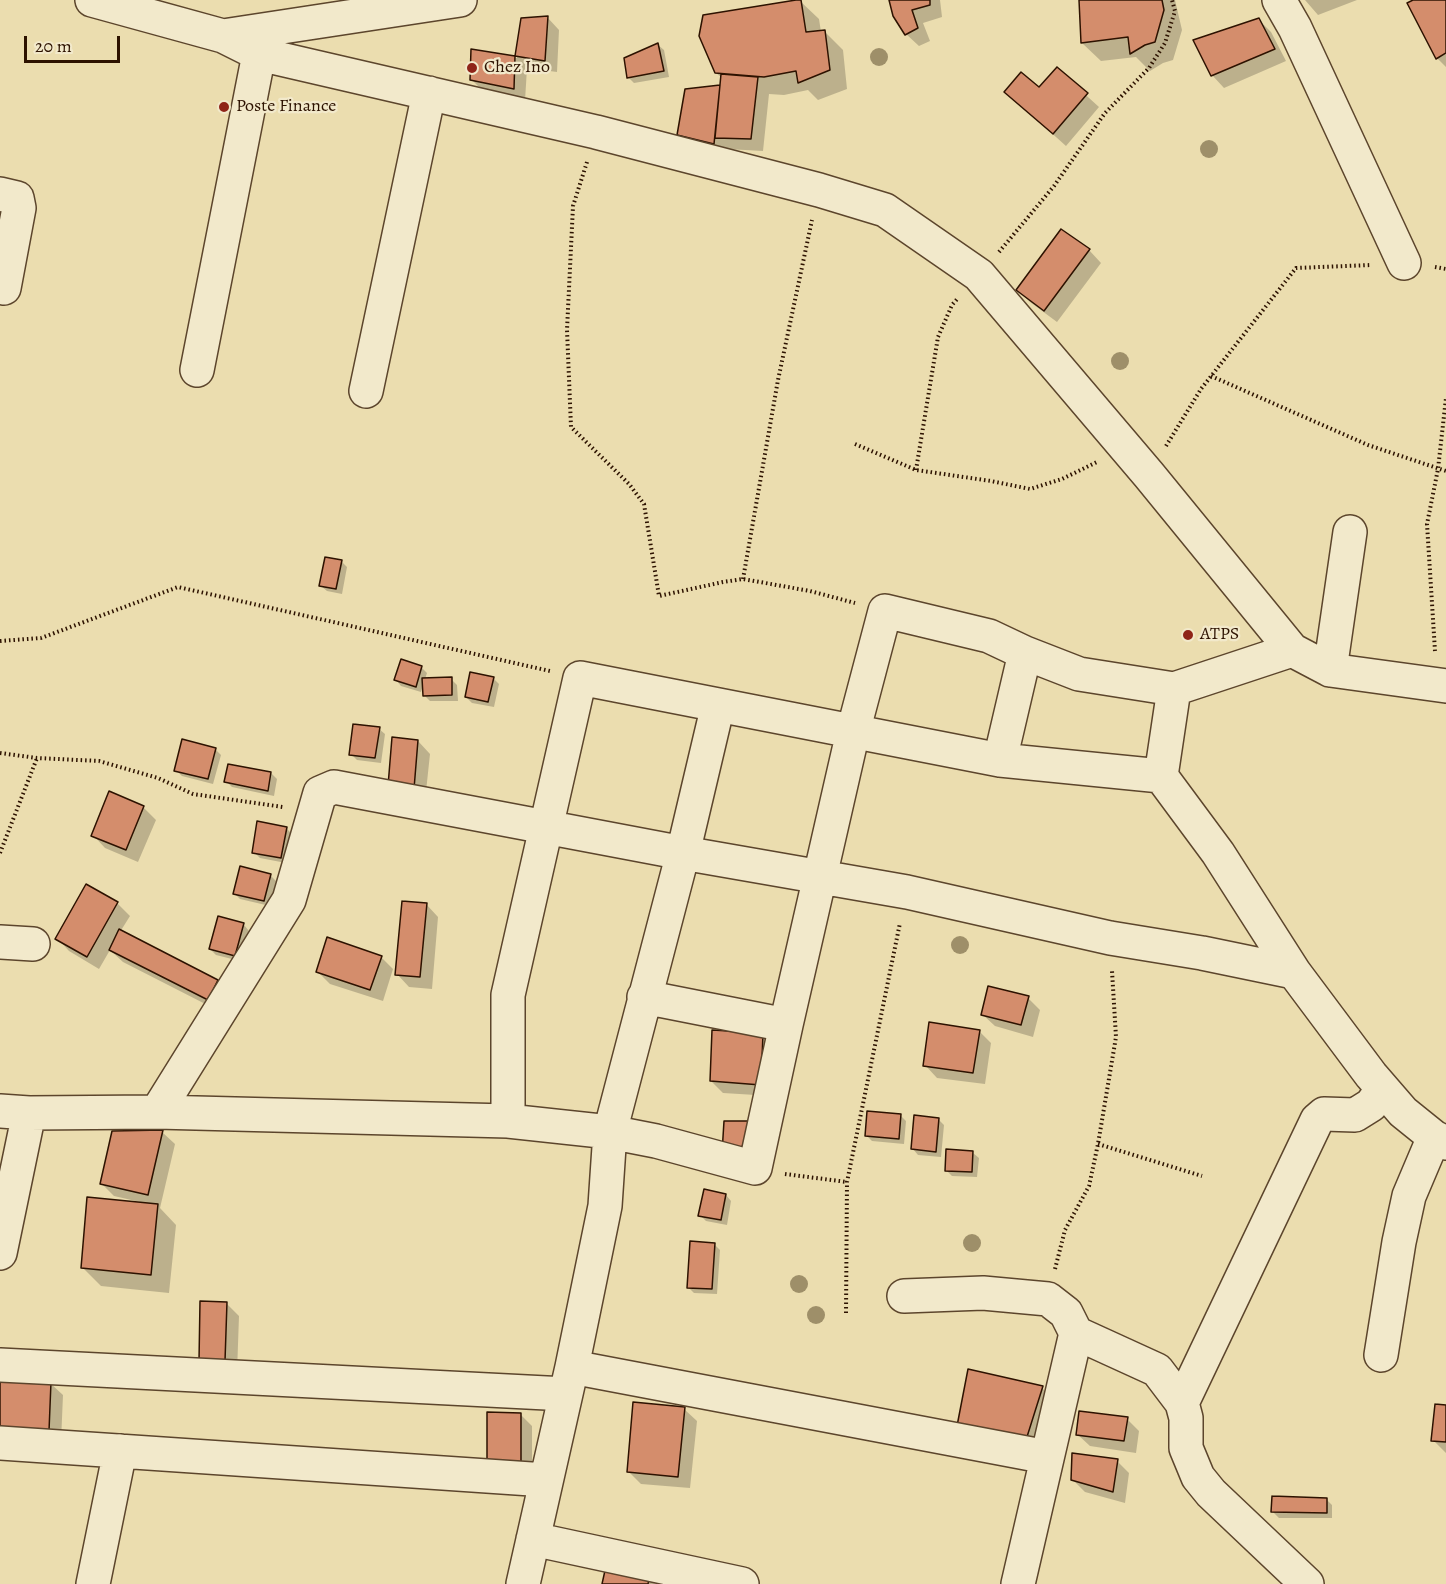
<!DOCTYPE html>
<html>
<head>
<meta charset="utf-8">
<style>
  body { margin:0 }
  #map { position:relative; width:1446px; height:1584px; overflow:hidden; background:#ebddaf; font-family:Alegreya,serif }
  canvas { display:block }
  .scale { position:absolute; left:24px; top:36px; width:96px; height:27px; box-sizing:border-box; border:3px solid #2d1200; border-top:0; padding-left:8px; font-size:18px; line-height:21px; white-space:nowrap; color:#2d1200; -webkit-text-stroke:4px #f2e9cb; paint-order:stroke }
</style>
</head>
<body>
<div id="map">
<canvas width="1446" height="1584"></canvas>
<div class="scale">20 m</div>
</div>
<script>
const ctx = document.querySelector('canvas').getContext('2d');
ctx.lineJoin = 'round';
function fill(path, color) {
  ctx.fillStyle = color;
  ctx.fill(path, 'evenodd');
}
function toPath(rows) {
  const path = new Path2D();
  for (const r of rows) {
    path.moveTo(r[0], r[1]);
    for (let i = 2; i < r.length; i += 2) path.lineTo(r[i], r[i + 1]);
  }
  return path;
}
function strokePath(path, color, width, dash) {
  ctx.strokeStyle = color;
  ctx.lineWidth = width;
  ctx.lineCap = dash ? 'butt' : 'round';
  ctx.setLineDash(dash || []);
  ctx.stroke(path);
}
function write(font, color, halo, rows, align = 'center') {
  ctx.font = font + ' Alegreya,serif';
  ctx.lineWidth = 4.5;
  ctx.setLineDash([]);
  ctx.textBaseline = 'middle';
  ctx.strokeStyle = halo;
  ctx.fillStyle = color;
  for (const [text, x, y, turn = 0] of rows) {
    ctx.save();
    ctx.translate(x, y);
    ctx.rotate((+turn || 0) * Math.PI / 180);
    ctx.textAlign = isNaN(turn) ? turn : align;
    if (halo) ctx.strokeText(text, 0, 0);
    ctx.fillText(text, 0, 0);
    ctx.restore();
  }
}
fill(toPath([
  [891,0,940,0,942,17,923,23,930,41,919,46,906,34],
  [1081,0,1175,0,1182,30,1173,60,1163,63,1150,71,1136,57,1101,61,1082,43],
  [1305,0,1357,0,1318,15],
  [1416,0,1446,0,1446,67,1437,58],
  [800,1,819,19,821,32,824,31,843,50,847,89,818,100,808,90,784,95,769,94,763,151,691,147,678,135,721,86,722,78,716,73],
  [547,17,559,30,557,72,527,68,525,101,484,92,472,80,473,51,517,58,523,20],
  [1259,20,1271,32,1286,61,1224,88,1212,75],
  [658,45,664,50,669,77,634,83,628,77],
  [1057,69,1099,107,1066,146,1006,92,1039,89],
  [1089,250,1101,263,1057,322,1030,302,1018,290],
  [341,561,347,567,342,594,327,591,321,586],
  [421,667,427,673,425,679,451,679,457,685,458,701,430,701,424,695,423,685,421,692,401,686,396,680],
  [493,678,499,684,494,707,472,703,466,697],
  [379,729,385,734,381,763,357,760,351,754],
  [418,741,430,754,425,801,389,786],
  [215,749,221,755,213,784,182,776,176,770],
  [271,773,277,779,274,796,232,787,226,781],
  [143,807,156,820,138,862,105,848,93,835],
  [286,828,292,834,286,863,260,858,254,852],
  [270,875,276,881,270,906,240,899,234,893],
  [87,886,117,903,130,916,120,932,218,981,230,993,221,1012,123,962,110,950,99,969,69,951,57,938],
  [426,904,438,917,432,989,409,987,397,974],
  [219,918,244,925,249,931,240,961,216,955,210,949],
  [381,957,393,969,383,1001,330,984,317,971],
  [1028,998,1040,1010,1033,1037,995,1026,982,1014],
  [979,1031,991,1043,985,1084,937,1078,925,1065],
  [763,1034,775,1047,772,1096,723,1093,711,1081],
  [900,1115,906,1121,904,1144,872,1141,866,1135],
  [938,1119,944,1125,941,1157,918,1155,913,1149],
  [162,1132,175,1144,160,1208,176,1225,169,1293,101,1286,82,1267,140,1202,114,1196,102,1184],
  [973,1153,979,1158,977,1177,952,1176,946,1170],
  [726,1195,731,1201,727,1225,706,1221,700,1215],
  [714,1244,720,1250,717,1294,694,1293,688,1287],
  [226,1303,239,1316,237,1373,213,1373],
  [50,1383,63,1395,61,1442,0,1440],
  [1042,1388,1054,1400,1038,1452,971,1438],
  [1446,1406,1446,1453,1433,1440],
  [684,1409,697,1421,690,1488,641,1484,628,1471],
  [520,1414,532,1426,532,1474,501,1474],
  [1127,1419,1139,1431,1136,1453,1090,1446,1077,1434],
  [1117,1461,1129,1473,1125,1503,1085,1492,1073,1480],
  [1326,1499,1332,1505,1332,1518,1279,1518,1273,1512],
  [649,1576,657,1584,603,1584]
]), '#0003');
const building = toPath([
  [796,0,801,0,806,32,825,30,830,70,798,83,796,71,764,77,715,73,699,36,703,15,796,0],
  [889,0,930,0,930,5,912,10,918,28,905,35,893,16,889,0],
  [1079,0,1162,0,1164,10,1155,42,1145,45,1130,54,1128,37,1081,43,1079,0],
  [1413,0,1446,0,1446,53,1436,59,1407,3,1413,0],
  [548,16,545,61,515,56,521,18,548,16],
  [1259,18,1275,49,1211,76,1193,40,1259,18],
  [658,43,664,71,627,78,624,58,658,43],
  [471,49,515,56,514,89,470,80,471,49],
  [1057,67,1088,93,1053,134,1004,92,1021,72,1039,87,1057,67],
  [721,74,758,77,751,139,715,138,721,74],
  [720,85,714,144,677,135,685,89,720,85],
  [1061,229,1090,249,1044,311,1016,290,1061,229],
  [325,557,342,560,336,589,319,586,325,557],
  [401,659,422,666,416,687,394,680,401,659],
  [470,672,494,677,488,702,465,697,470,672],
  [452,677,452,695,423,696,422,678,452,677],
  [353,724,380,727,375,758,349,755,353,724],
  [392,737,418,740,414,789,388,786,392,737],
  [182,739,216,748,208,779,174,771,182,739],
  [228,764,271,772,268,791,224,782,228,764],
  [109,791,144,806,126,850,91,836,109,791],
  [257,821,287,827,281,858,252,853,257,821],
  [240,866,271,874,264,901,233,894,240,866],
  [86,884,118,902,87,957,55,939,86,884],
  [402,901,427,903,420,977,395,975,402,901],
  [218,916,244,923,235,956,209,949,218,916],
  [119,929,218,980,208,1000,109,950,119,929],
  [327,937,382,956,370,990,316,972,327,937],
  [988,986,1029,996,1021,1025,981,1015,988,986],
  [929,1022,980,1030,973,1073,923,1066,929,1022],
  [712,1030,763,1033,761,1085,710,1081,712,1030],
  [867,1111,901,1114,899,1139,865,1136,867,1111],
  [914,1115,939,1118,936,1152,911,1149,914,1115],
  [724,1121,753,1121,752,1154,722,1153,724,1121],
  [163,1130,148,1195,100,1184,112,1131,163,1130],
  [946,1149,973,1151,972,1172,945,1171,946,1149],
  [704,1189,726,1194,721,1220,698,1216,704,1189],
  [87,1197,158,1204,151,1275,81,1268,87,1197],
  [690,1241,715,1243,712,1289,687,1288,690,1241],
  [200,1301,227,1302,225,1361,199,1361,200,1301],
  [968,1369,1043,1386,1026,1440,957,1426,968,1369],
  [0,1380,51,1382,49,1431,0,1429,0,1380],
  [633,1402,685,1407,678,1477,627,1472,633,1402],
  [1435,1404,1446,1405,1446,1442,1431,1441,1435,1404],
  [1079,1411,1128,1417,1124,1441,1076,1435,1079,1411],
  [487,1412,521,1413,521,1462,487,1462,487,1412],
  [1072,1453,1118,1459,1113,1492,1071,1480,1072,1453],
  [1272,1496,1327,1498,1327,1513,1271,1512,1272,1496],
  [606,1566,650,1575,648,1584,602,1584,606,1566]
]);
fill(building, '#d48d6c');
strokePath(building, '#2d1200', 1.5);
const minor = toPath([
  [92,0,223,36,259,54,596,132,819,190,885,210,979,275,1149,475,1292,650,1330,670,1446,686],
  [1279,0,1295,28,1404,263],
  [223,36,460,0],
  [0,194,17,198,19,208,4,288],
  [197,370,259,54],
  [366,391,429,93],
  [1330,670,1350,532],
  [1174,689,1161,776,1218,853,1294,972,1371,1075,1403,1112,1434,1137,1446,1143],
  [1000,760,1025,653],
  [0,942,33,944],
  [644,997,786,1025],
  [0,1111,29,1113,157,1112,508,1121,610,1132,656,1141,755,1168,786,1025,853,732,885,611,989,636,1025,653,1079,674,1174,689,1292,650],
  [157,1112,289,900,320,793,334,787,683,853,907,892,1110,938,1202,953,1294,972],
  [508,1121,508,995,580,678,1000,760,1161,776],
  [0,1253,29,1113],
  [904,1296,983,1293,1048,1299,1066,1313,1076,1333,1157,1370,1182,1403,1186,1418,1186,1448,1198,1477,1211,1493,1307,1584],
  [1381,1355,1399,1242,1409,1196,1434,1137],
  [0,1365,566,1394],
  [572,1367,1047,1457],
  [1182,1403,1317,1120,1324,1114,1355,1115,1371,1105,1382,1090],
  [0,1443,546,1480],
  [533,1539,742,1584],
  [93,1584,120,1451],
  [523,1584,572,1367,605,1206,610,1132,683,853,718,705],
  [1018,1584,1076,1333]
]);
strokePath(minor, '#5c452c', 36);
strokePath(toPath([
  [587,162,573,206,567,330,571,427,629,484,644,504,659,596,723,582,743,579,810,591,855,603],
  [999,252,1054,186,1105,113,1149,68,1165,43,1175,11,1172,0],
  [1435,267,1446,269],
  [1211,376,1368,445,1446,471],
  [855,444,916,470,991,481,1030,489,1062,479,1097,462],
  [1166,446,1201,389,1296,268,1371,265],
  [916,470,938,337,952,305,958,298],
  [743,579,778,380,812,220],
  [0,641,41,638,178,587,550,671],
  [1435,651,1427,524,1438,469,1446,398],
  [0,753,37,758,99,761,158,778,193,794,283,807],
  [0,853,37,758],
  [1098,1144,1202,1176],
  [785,1174,847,1182],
  [1055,1269,1065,1230,1089,1186,1098,1144,1116,1037,1112,971],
  [846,1313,847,1182,900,923]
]), '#2d1200', 4, [1.5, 3]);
strokePath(minor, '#f2e9cb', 33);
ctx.fillStyle = '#9e8f69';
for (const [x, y] of [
  [879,57],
  [1209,149],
  [1120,361],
  [960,945],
  [972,1243],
  [799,1284],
  [816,1315]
]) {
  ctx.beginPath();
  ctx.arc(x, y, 9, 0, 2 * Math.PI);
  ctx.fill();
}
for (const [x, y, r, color] of [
  [472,68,6,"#8f2418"],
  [224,107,6,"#8f2418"],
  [1188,635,6,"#8f2418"]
]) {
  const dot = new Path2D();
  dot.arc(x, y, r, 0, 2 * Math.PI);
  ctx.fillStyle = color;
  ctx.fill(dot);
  strokePath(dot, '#f2e9cb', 2);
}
write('18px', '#2d1200', '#f2e9cb', [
  ["Chez Ino",484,68],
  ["Poste Finance",236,107],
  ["ATPS",1200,635]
], 'left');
</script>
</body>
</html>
